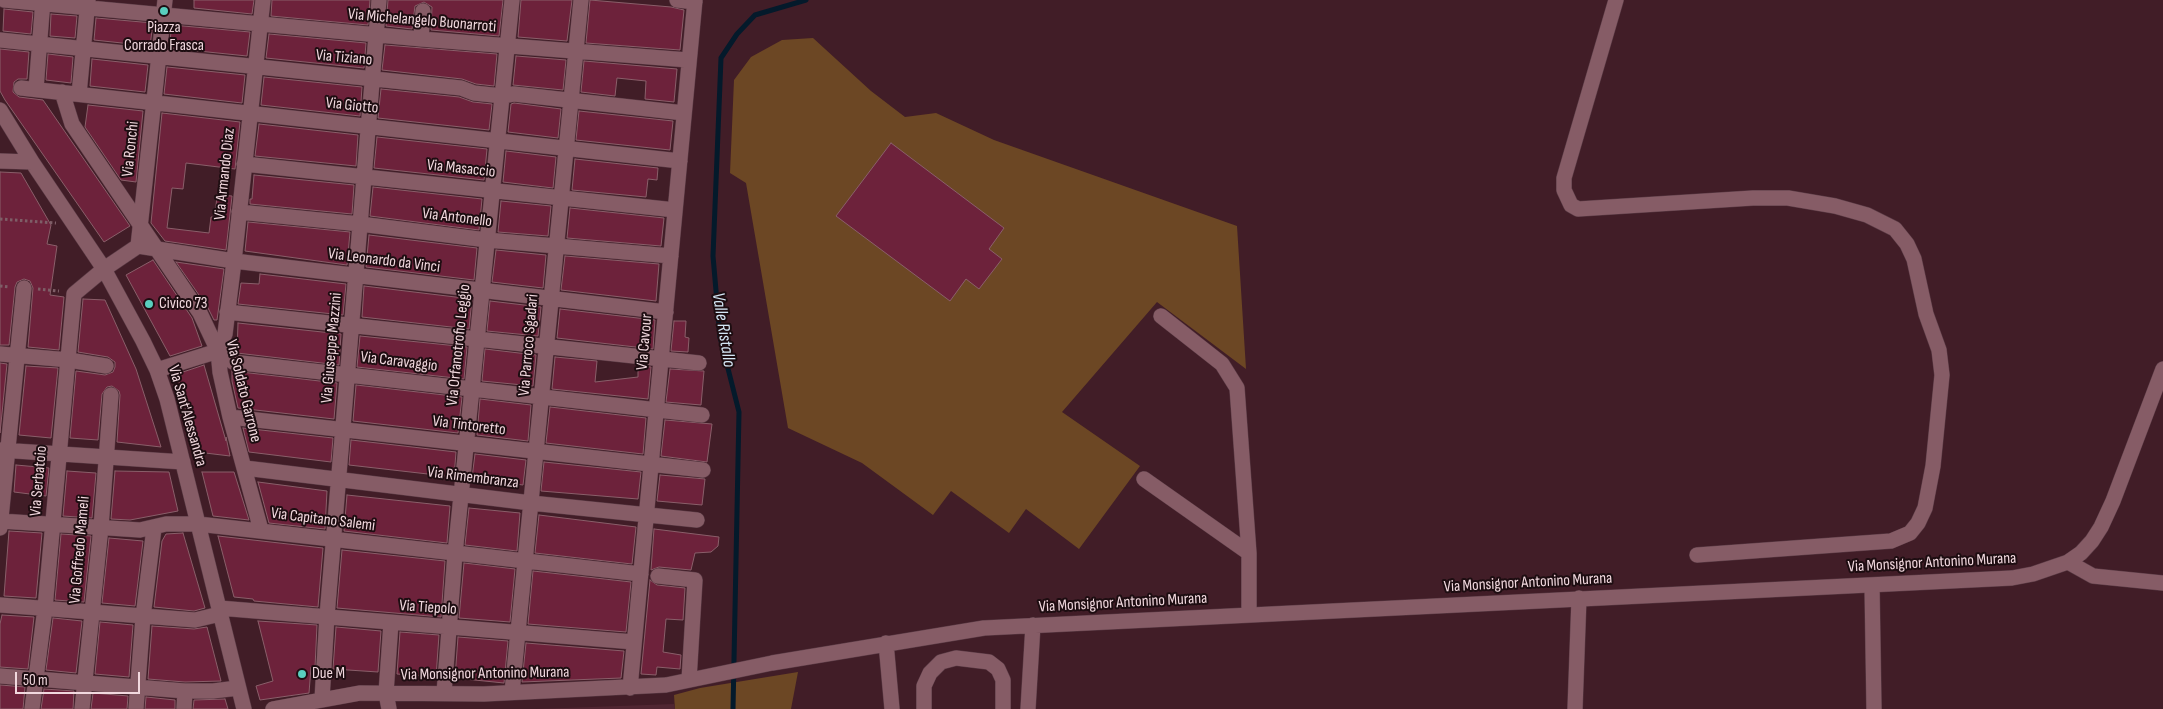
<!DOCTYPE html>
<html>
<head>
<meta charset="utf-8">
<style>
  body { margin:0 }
  #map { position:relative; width:2163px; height:709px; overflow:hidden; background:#411d27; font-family:"Sofia Sans Condensed",sans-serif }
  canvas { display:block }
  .scale { position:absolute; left:15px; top:672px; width:125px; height:22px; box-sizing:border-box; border:2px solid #f1d8de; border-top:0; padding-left:6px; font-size:15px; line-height:18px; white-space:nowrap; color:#f1d8de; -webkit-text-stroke:4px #1d0d11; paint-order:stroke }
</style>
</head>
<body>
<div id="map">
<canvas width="2163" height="709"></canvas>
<div class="scale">50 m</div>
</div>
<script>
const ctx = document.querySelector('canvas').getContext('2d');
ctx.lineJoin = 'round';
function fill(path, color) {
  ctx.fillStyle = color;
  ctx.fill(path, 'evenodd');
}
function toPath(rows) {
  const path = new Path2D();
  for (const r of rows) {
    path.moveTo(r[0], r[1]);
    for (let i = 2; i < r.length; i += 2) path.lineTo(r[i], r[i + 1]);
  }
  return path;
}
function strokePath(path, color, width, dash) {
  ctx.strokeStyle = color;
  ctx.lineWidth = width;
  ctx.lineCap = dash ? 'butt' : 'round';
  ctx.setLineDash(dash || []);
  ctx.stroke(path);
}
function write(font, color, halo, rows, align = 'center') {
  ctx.font = font + ' "Sofia Sans Condensed",sans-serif';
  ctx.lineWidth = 4;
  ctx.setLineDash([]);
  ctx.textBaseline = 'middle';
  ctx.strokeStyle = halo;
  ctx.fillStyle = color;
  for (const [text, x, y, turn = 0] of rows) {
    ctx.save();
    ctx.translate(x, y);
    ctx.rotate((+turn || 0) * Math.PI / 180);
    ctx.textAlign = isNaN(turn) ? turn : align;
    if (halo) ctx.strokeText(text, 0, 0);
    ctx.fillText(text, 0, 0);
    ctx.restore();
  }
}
fill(toPath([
  [674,704,675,709,536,709]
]), '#502632');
fill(toPath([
  [813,38,871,91,905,117,936,113,994,140,1237,226,1246,369,1157,302,1062,412,1140,466,1079,549,1026,509,1009,533,951,491,933,515,862,463,788,428,746,183,730,173,734,80,751,57,782,40],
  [798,672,791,709,675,709,674,695,700,688]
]), '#6c4724');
strokePath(toPath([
  [733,709,739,412,720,337,713,256,721,58,737,34,755,15,806,0]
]), '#041a2b', 5);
const building = toPath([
  [194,0,254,0,252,14,194,8,194,0],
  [272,0,370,0,368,25,271,16,272,0],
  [388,0,503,0,499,36,431,30,432,7,424,2,415,6,412,29,386,26,388,0],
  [521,0,572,0,567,41,518,37,521,0],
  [590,0,671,7,684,10,680,50,586,43,590,0],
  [4,9,33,12,31,34,3,31,4,9],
  [51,14,77,16,75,38,50,36,51,14],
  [96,18,153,23,150,46,94,40,96,18],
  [172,25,250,32,247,56,169,48,172,25],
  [269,34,366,43,364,68,266,58,269,34],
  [385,45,497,54,494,86,476,84,462,79,382,70,385,45],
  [0,49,29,52,27,79,18,79,14,82,13,92,19,97,43,100,130,226,104,242,5,100,0,91,0,49],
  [48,54,73,57,71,83,46,80,48,54],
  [516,56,566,60,563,90,513,85,516,56],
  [92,59,148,65,145,92,90,86,92,59],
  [584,61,677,69,674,102,645,99,646,81,617,78,615,96,581,92,584,61],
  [167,67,245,75,242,103,164,94,167,67],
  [264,77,362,87,360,116,261,105,264,77],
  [381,89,459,97,473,102,492,104,489,130,378,118,381,89],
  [514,103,561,109,558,138,508,132,511,104,514,103],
  [88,105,143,111,136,182,121,180,85,127,88,105],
  [579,111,673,121,670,150,576,140,579,111],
  [162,113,240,122,235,169,186,163,183,189,172,188,167,228,209,233,211,217,215,217,217,195,232,196,226,250,165,241,151,223,162,113],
  [259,124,358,135,356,166,255,156,259,124],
  [377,137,487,149,484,180,374,168,377,137],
  [891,143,1004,228,989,249,1002,259,979,289,966,279,950,301,836,216,891,143],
  [506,151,556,157,553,188,503,182,506,151],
  [575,159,658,168,657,180,648,179,646,197,572,190,575,159],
  [0,172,21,173,51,225,47,244,57,246,50,295,64,297,59,350,28,347,33,288,30,281,24,279,17,282,15,287,9,345,0,345,0,172],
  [254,175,354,185,352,214,250,204,250,199,252,199,254,175],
  [373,187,482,199,479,230,370,216,373,187],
  [501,201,551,206,548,236,498,232,501,201],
  [570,208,664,218,661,246,567,238,570,208],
  [248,222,350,232,347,265,245,251,248,222],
  [369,235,477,248,474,280,366,267,369,235],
  [496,250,546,255,543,288,492,282,496,250],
  [565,256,659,264,656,301,561,290,565,256],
  [153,260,192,318,202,346,170,356,126,275,153,260],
  [176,262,224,269,217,320,214,320,208,308,176,262],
  [260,274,346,284,343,315,238,304,241,283,259,284,260,274],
  [364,286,472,299,469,329,362,317,364,286],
  [83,299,105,300,136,369,161,447,117,442,120,395,119,391,112,386,107,387,102,394,98,440,70,438,76,371,105,375,113,372,115,367,115,362,108,357,78,352,83,299],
  [490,301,541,307,538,336,487,331,490,301],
  [560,309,655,320,653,349,557,338,560,309],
  [674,321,686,321,685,337,689,338,688,352,671,351,674,321],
  [238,323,341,334,339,365,237,353,238,323],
  [360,336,467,347,464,379,357,367,360,336],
  [485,349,536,355,533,386,482,381,485,349],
  [555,357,597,361,595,382,638,377,638,366,651,367,648,399,552,389,555,357],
  [0,363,7,364,0,433,0,363],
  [204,365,226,441,226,437,230,456,197,452,177,374,204,365],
  [26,366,58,368,51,438,19,435,26,366],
  [670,369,704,371,701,405,666,402,670,369],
  [232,371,337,383,334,419,238,408,232,381,232,371],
  [356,385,462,397,458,433,353,421,356,385],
  [480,399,531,405,528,441,477,435,480,399],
  [550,407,646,418,643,454,546,443,550,407],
  [665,420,712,424,707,462,661,456,665,420],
  [243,428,333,438,331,462,249,452,243,428],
  [351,440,456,452,454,477,349,465,351,440],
  [475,454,526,460,523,485,472,478,475,454],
  [544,462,641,472,638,499,541,491,544,462],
  [16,465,49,468,46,496,14,492,16,465],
  [67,471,96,473,92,518,63,516,67,471],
  [115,471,169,472,178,511,130,520,111,519,115,471],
  [202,472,234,472,249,520,213,516,202,472],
  [660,475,705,479,702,505,657,501,660,475],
  [258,482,327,491,325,529,269,523,258,482],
  [347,495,450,506,447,543,344,531,347,495],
  [469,508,520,513,517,551,465,545,469,508],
  [539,515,636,527,632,564,535,553,539,515],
  [654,529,719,537,718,546,711,552,695,553,691,570,659,567,651,570,654,529],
  [9,531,42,533,36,598,4,596,9,531],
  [183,533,205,608,194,611,154,607,162,541,166,534,183,533],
  [61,534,91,536,84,602,55,600,61,534],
  [218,536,323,548,318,607,254,601,253,599,234,597,218,536],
  [109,538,143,541,135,606,102,603,109,538],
  [342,550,445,561,441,617,337,608,342,550],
  [464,563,515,569,510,622,459,618,464,563],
  [533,571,631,582,626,632,528,624,533,571],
  [650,580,657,585,685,588,683,620,666,619,663,652,681,655,680,669,657,667,656,675,641,674,650,580],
  [2,615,34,617,28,669,0,667,0,624,2,615],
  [53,618,82,621,76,673,46,670,53,618],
  [258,621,317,625,315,667,311,667,309,693,260,700,256,686,273,681,258,621],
  [100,622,133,625,129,677,95,674,100,622],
  [152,626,194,629,207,627,221,681,185,682,148,679,152,626],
  [336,627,381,631,378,672,333,669,336,627],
  [400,632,439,635,436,677,397,674,400,632],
  [458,637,508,641,504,683,455,678,458,637],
  [526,643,624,651,621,678,522,682,526,643],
  [0,685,25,687,23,709,0,709,0,685],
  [44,689,74,691,73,709,41,709,44,689],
  [93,693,128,696,127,709,91,709,93,693],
  [146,697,175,700,175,709,145,709,146,697],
  [225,699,228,709,193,709,194,700,225,699]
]);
fill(building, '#6d223b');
strokePath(building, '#8a5f6a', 1);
const minor = toPath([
  [4,0,421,39,688,60],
  [677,0,695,2],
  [1616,0,1564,178,1564,190,1571,205,1578,209,1753,198,1788,198,1835,206,1867,215,1895,229,1907,244,1914,259,1926,314,1939,350,1942,375,1933,466,1925,508,1918,523,1910,533,1891,541,1697,555],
  [421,39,423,11],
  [0,40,461,88,474,93,502,96,514,94,684,113],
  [21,88,680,161],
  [36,89,43,0],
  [62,92,72,124,200,313,218,351,220,372,230,417,261,530],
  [79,94,88,0],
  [0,110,32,162,104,269,143,341,157,370,167,399,244,709],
  [0,161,32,162],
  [244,164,675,210],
  [239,212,360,224,487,240,671,256],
  [138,246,234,261,666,312],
  [227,312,699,363],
  [1161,316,1222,364,1237,388,1249,553,1249,615],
  [218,351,233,362,702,415],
  [218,351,225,334,234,261,263,0],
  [0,354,69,360,106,366],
  [157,370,218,351],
  [230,417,703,470],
  [0,450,183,462],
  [245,468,531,503,697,520],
  [1144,479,1249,553],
  [0,521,140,530,166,524,198,524,641,574],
  [0,528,24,288],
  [2068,562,2093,576,2163,583],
  [658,576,695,580,689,680],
  [1872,585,1874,709],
  [0,605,195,620,220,614],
  [219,608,634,642],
  [886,643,892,709],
  [0,676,185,691,213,691,238,688],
  [630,688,695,0],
  [512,692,581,0],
  [444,693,455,554,512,0],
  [322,699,327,616,379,0],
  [32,709,45,608,74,294,104,269,138,246,165,0],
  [82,709,101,527,111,395],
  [136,709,143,617,154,528],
  [184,709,185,691],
  [273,709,360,693,484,694,666,685,772,663,984,628,2012,578,2033,574,2068,562,2081,553,2092,541,2101,527,2113,501,2163,369],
  [389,709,386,693,391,623],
  [924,709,924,686,930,673,941,662,956,658,989,662,998,669,1003,680,1003,709],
  [1028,709,1033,625],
  [1575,709,1579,598]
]);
strokePath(minor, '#5b3c46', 16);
strokePath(toPath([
  [0,219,56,223],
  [0,286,9,287],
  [38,289,59,291]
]), '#7e5e67', 3, [2.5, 2.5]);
strokePath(minor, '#865c66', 15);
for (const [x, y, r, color] of [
  [164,11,5,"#59cebe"],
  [149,304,5,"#59cebe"],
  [302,674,5,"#59cebe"]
]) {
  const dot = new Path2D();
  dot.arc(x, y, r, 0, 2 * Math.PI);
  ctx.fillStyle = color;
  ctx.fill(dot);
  strokePath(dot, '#1d0d11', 2);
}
write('16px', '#f1d8de', '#1d0d11', [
  ["Via Michelangelo Buonarroti",422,21,5],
  ["Via Tiziano",344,58,5],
  ["Via Giotto",352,106,6],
  ["Via Ronchi",131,149,-84],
  ["Via Masaccio",461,169,6],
  ["Via Armando Diaz",225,174,-84],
  ["Via Antonello",457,218,7],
  ["Via Leonardo da Vinci",384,261,7],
  ["Via Cavour",645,342,-85],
  ["Via Orfanotrofio Leggio",459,345,-84],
  ["Via Parroco Sgadari",529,345,-85],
  ["Via Giuseppe Mazzini",332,348,-85],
  ["Via Caravaggio",399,362,7],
  ["Via Soldato Garrone",243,391,76],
  ["Via Sant'Alessandra",187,416,74],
  ["Via Tintoretto",469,426,7],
  ["Via Rimembranza",473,478,7],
  ["Via Serbatoio",39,481,-85],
  ["Via Capitano Salemi",323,520,7],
  ["Via Goffredo Mameli",80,550,-85],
  ["Via Monsignor Antonino Murana",1932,563,-3],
  ["Via Monsignor Antonino Murana",1528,583,-3],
  ["Via Monsignor Antonino Murana",1123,603,-3],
  ["Via Tiepolo",428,608,4],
  ["Via Monsignor Antonino Murana",485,674,-1]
]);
write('16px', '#f1d8de', '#1d0d11', [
  ["Piazza",164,28,"center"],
  ["Corrado Frasca",164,46,"center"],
  ["Civico 73",159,304],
  ["Due M",312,674]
], 'left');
write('italic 18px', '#d4e6f5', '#1d0d11', [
  ["Valle Ristallo",723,330,81]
]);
</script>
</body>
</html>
